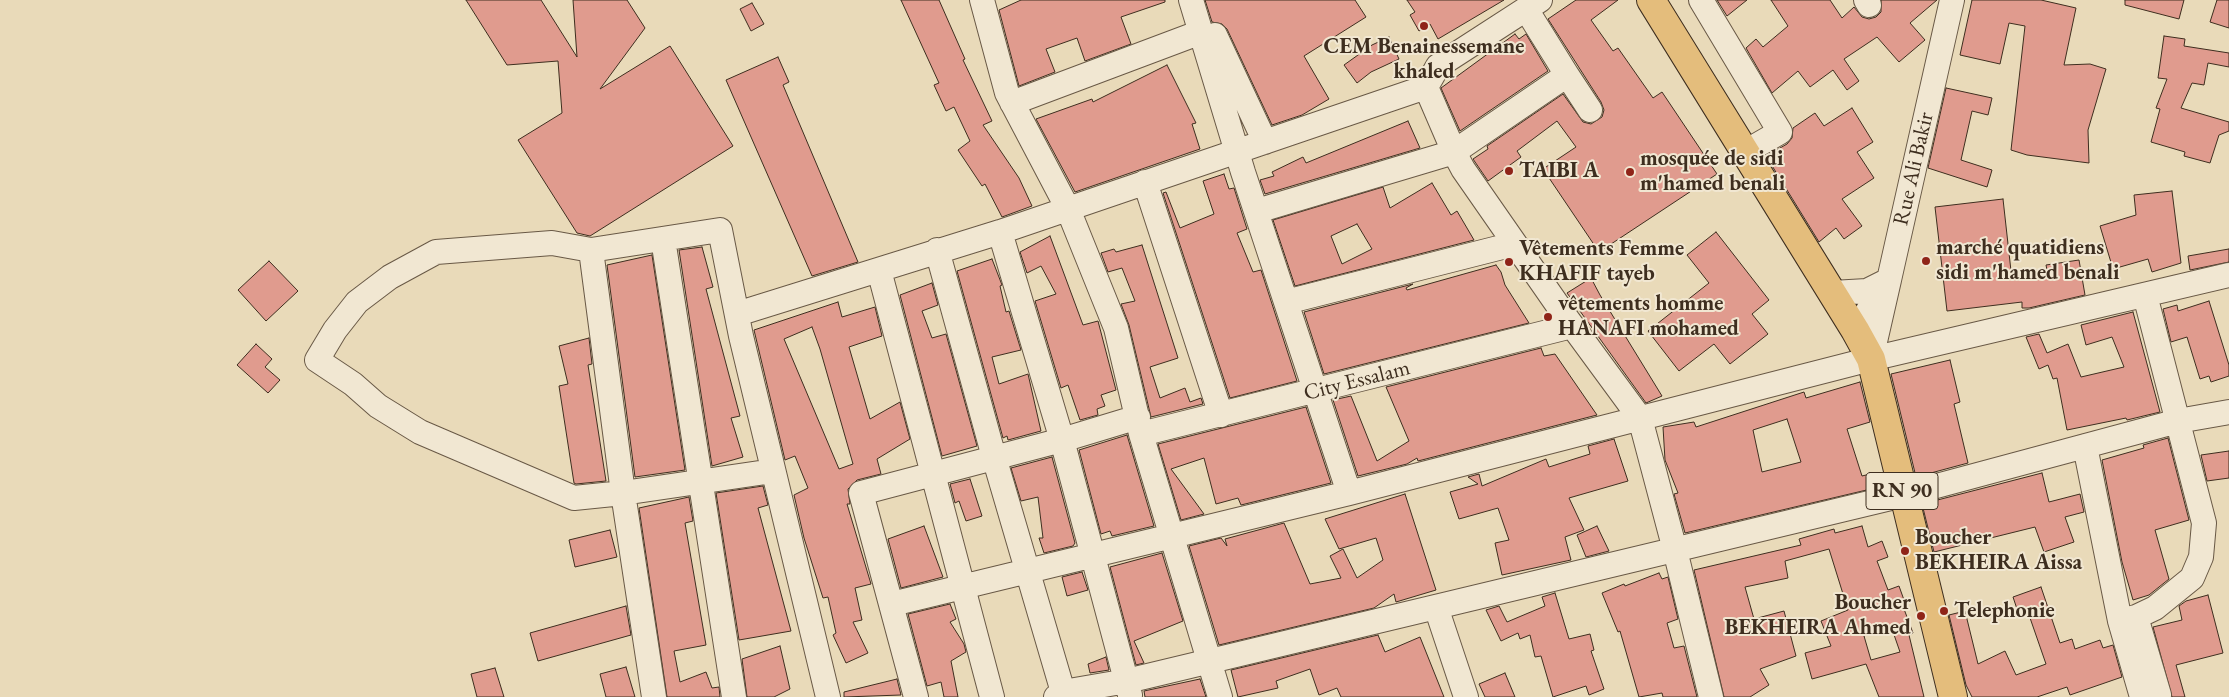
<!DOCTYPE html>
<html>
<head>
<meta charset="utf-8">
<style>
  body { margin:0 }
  canvas { display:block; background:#e9dab9 }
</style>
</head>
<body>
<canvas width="2229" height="697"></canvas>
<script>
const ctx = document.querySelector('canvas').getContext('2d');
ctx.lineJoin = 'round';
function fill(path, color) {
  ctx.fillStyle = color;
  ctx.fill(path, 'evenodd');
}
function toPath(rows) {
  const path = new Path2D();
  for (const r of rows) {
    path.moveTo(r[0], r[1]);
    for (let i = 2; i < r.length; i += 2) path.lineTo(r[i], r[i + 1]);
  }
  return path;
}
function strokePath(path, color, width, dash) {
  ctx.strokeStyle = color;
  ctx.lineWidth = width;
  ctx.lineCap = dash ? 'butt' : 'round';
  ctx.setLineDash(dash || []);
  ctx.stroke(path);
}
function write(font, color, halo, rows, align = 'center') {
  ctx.font = font + ' "EB Garamond",serif';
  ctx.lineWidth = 4;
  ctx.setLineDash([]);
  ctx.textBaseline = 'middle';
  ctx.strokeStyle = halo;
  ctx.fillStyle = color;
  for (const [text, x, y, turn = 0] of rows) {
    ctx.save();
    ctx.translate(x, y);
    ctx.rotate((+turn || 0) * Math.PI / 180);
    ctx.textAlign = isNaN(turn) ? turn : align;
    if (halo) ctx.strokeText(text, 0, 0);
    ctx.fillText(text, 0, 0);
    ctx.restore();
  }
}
const building = toPath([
  [466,0,541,0,577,57,573,0,627,0,645,28,600,89,670,46,733,146,590,236,577,233,518,140,562,113,558,61,507,65,466,0],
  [901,0,939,0,965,59,963,60,992,121,983,125,1019,178,1032,206,1002,217,985,184,982,186,958,150,970,141,954,107,946,111,934,85,939,83,901,0],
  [1021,0,1165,0,1165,2,1121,17,1131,44,1085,61,1077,38,1046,49,1055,72,1019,86,999,10,1021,0],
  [1205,0,1355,0,1366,17,1304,56,1329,99,1302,115,1272,125,1227,29,1222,24,1212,22,1205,0],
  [1407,0,1504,0,1438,39,1430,24,1419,31,1410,15,1415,12,1407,0],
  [1576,0,1618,0,1591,20,1613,51,1618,48,1653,98,1662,92,1717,174,1599,252,1543,169,1576,147,1557,121,1517,151,1521,157,1488,181,1473,159,1488,149,1487,146,1563,94,1583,122,1591,124,1602,117,1604,110,1601,102,1548,19,1576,0],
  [1717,0,1747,0,1727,16,1717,0],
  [1771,0,1830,0,1842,18,1854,7,1862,17,1869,19,1876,17,1881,12,1881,0,1937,0,1910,23,1925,40,1899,62,1877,37,1844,59,1859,81,1847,90,1833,70,1810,87,1798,71,1772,93,1746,48,1756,39,1763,47,1788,26,1771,0],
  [1972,0,2041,0,2076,8,2064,65,2090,64,2106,69,2088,130,2089,163,2027,155,2011,150,2025,26,2009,23,2000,64,1960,55,1972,0],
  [2125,0,2184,0,2179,19,2125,5,2125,0],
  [2217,0,2229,0,2229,28,2210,22,2217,0],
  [752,3,764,24,751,31,740,9,752,3],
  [1515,34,1519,39,1526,34,1548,71,1460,131,1441,88,1515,34],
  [2164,36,2185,39,2184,46,2229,53,2229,67,2208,63,2204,85,2192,83,2181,108,2229,122,2229,131,2219,135,2210,163,2184,156,2185,152,2151,142,2160,109,2156,108,2167,79,2158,78,2164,36],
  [1389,37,1399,59,1371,72,1357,83,1344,65,1372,45,1389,37],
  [778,57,789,82,783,85,858,262,812,276,726,80,778,57],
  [1167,65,1196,123,1192,124,1200,149,1075,192,1036,119,1092,99,1093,102,1167,65],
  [1946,88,1992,98,1988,115,1972,111,1961,160,1992,170,1987,187,1928,168,1946,88],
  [1852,108,1873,142,1857,152,1874,178,1842,199,1862,226,1844,239,1836,228,1819,242,1766,156,1787,144,1792,138,1793,128,1815,113,1824,126,1852,108],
  [1408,121,1420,148,1265,194,1260,180,1274,176,1272,172,1303,157,1306,163,1408,121],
  [1224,174,1229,189,1234,188,1247,229,1237,233,1253,272,1261,270,1297,381,1230,398,1163,193,1166,192,1180,228,1214,214,1203,181,1224,174],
  [1432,183,1451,215,1457,211,1474,240,1295,286,1273,220,1383,187,1390,208,1432,183],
  [1357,224,1372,249,1342,264,1331,236,1357,224],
  [2172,191,2181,263,2152,272,2148,259,2113,269,2100,226,2136,215,2134,195,2172,191],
  [2003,199,2011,271,2047,270,2046,265,2079,260,2085,295,2029,308,2022,308,2022,302,1947,311,1935,207,2003,199],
  [1716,232,1769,300,1752,314,1768,334,1730,364,1714,344,1679,371,1648,331,1709,283,1687,255,1716,232],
  [1050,236,1083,325,1098,321,1116,390,1101,395,1105,406,1097,409,1098,415,1080,420,1068,385,1061,388,1035,301,1056,294,1041,266,1027,273,1020,252,1050,236],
  [1142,245,1178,358,1150,367,1160,398,1185,388,1190,402,1201,398,1203,404,1151,417,1129,325,1121,304,1135,301,1122,268,1108,272,1101,253,1114,249,1116,252,1142,245],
  [702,247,713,287,706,289,740,416,731,418,743,457,712,466,679,250,702,247],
  [2229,249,2229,262,2190,270,2188,256,2229,249],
  [652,255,685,470,635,477,607,265,652,255],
  [992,259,1002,285,1000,286,1006,312,1009,311,1021,350,992,357,999,384,1028,374,1041,431,1008,440,1007,436,1003,438,957,271,992,259],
  [269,261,298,291,266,321,238,290,269,261],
  [1496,265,1501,272,1505,285,1529,323,1324,374,1304,312,1413,284,1406,288,1407,290,1496,265],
  [1591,278,1600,295,1662,396,1646,403,1567,293,1591,278],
  [932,283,938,305,922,311,932,338,946,334,977,446,942,456,900,295,932,283],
  [2209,301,2229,365,2229,376,2211,382,2209,376,2200,379,2187,337,2171,342,2163,309,2177,305,2178,311,2209,301],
  [838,302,842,317,875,307,882,336,849,347,870,419,900,402,910,439,877,459,881,474,857,480,848,489,850,504,847,504,871,584,855,588,862,620,853,622,868,653,846,663,833,635,836,633,828,597,823,598,804,538,794,495,808,488,795,456,785,460,754,330,838,302],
  [812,327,820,349,853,464,839,469,784,339,812,327],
  [2133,312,2160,412,2127,420,2126,418,2067,430,2057,378,2053,379,2048,365,2039,369,2026,337,2039,334,2047,353,2068,344,2081,377,2124,367,2112,337,2086,345,2081,325,2133,312],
  [589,338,592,364,588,365,606,481,576,484,574,483,559,386,568,384,559,346,589,338],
  [256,344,272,359,265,367,280,380,268,393,237,365,256,344],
  [1541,348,1544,356,1555,354,1597,415,1418,461,1417,458,1407,464,1358,476,1333,400,1351,396,1377,461,1409,441,1386,387,1541,348],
  [1950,360,1960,402,1954,404,1968,463,1916,477,1891,374,1950,360],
  [1860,382,1870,422,1847,429,1862,476,1870,474,1875,488,1685,533,1674,494,1678,493,1665,460,1663,427,1694,422,1696,427,1804,392,1806,398,1860,382],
  [1787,419,1801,462,1762,472,1753,430,1787,419],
  [1306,407,1331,483,1241,505,1238,498,1216,504,1204,458,1171,469,1204,514,1181,520,1158,444,1306,407],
  [1127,435,1154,526,1112,536,1110,531,1101,534,1079,450,1127,435],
  [2168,438,2189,520,2155,530,2169,579,2149,595,2133,600,2122,562,2102,460,2144,448,2143,445,2168,438],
  [1614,439,1628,481,1569,498,1584,530,1565,537,1571,560,1502,575,1495,543,1509,540,1498,508,1459,519,1450,492,1478,484,1468,477,1479,474,1482,486,1546,459,1549,467,1590,454,1588,446,1614,439],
  [2229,451,2229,478,2207,481,2201,455,2229,451],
  [1052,457,1075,543,1073,546,1044,553,1039,538,1043,538,1038,497,1021,501,1011,468,1052,457],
  [2042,473,2049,502,2080,494,2084,512,2065,517,2074,542,2044,552,2035,527,1934,552,1922,504,2042,473],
  [970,479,982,516,966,521,959,501,955,503,950,484,970,479],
  [763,486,768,505,758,508,791,631,739,640,716,493,763,486],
  [1405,494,1436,590,1396,602,1394,594,1374,608,1219,645,1189,546,1221,538,1227,546,1225,539,1284,523,1310,584,1341,578,1330,556,1343,549,1357,578,1383,560,1376,538,1339,549,1325,519,1405,494],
  [689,497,693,521,685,523,706,645,674,651,680,682,706,672,712,688,719,687,720,697,667,697,639,508,689,497],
  [924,526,943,577,901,588,888,539,924,526],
  [1597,526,1609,551,1586,557,1577,535,1597,526],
  [1862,526,1868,547,1882,541,1888,557,1877,561,1888,590,1899,586,1904,600,1901,601,1913,633,1909,635,1924,697,1879,697,1866,664,1812,679,1805,653,1831,646,1821,621,1848,610,1829,549,1785,561,1788,578,1745,587,1754,619,1784,611,1796,656,1760,669,1769,685,1750,697,1724,697,1694,570,1801,545,1799,539,1834,529,1835,533,1862,526],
  [1891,626,1900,652,1871,660,1864,636,1891,626],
  [610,530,617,557,575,567,569,540,610,530],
  [1162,553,1183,621,1134,641,1144,663,1136,665,1110,567,1162,553],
  [1082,572,1088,590,1067,596,1062,577,1082,572],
  [1659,573,1662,579,1668,577,1678,619,1667,623,1674,648,1684,646,1697,697,1663,697,1662,693,1639,697,1620,631,1618,632,1602,593,1624,584,1625,586,1659,573],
  [2041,587,2060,643,2072,639,2075,649,2100,640,2103,648,2113,645,2122,677,2070,695,2067,687,2037,697,1972,697,1966,685,1949,615,1965,611,1978,664,2005,651,2016,675,2046,664,2029,615,2020,618,2013,597,2041,587],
  [1555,593,1569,639,1590,634,1594,650,1591,651,1604,689,1589,695,1586,686,1553,697,1541,656,1535,657,1530,635,1520,639,1518,633,1501,641,1486,610,1499,606,1507,622,1545,606,1542,597,1555,593],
  [2208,595,2223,653,2176,665,2185,697,2172,697,2153,627,2182,620,2179,606,2186,601,2208,595],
  [950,604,956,619,950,622,964,644,966,652,951,661,958,697,944,697,941,682,927,686,908,614,950,604],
  [626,606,631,635,538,661,530,633,626,606],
  [1378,635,1385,652,1420,637,1444,697,1341,697,1337,688,1319,695,1310,669,1276,681,1278,688,1238,697,1231,670,1378,635],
  [780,646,790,689,774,697,747,697,742,659,780,646],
  [1106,657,1109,670,1090,673,1088,664,1106,657],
  [626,667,635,697,606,697,600,674,626,667],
  [495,668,504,697,477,697,471,674,495,668],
  [1505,673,1515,697,1485,697,1479,684,1505,673],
  [897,679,901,695,844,697,844,692,897,679],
  [1200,679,1206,697,1145,697,1144,691,1200,679]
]);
fill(building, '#e09b8e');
strokePath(building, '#3e2e1f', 1);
const minor = toPath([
  [982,0,1007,93,1068,209,1116,328,1141,434,1220,697],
  [1191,0,1243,172,1349,493],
  [1540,0,1438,66,1426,87,1454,152,1463,169,1568,320,1640,418,1675,550,1711,697],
  [1701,0,1780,132,1754,147],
  [1866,0,1869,5],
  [1215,35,1265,142],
  [1567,75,1590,110],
  [1012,103,1201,32],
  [1145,182,1221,415],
  [1257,211,1454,152,1567,75,1526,9],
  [1000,232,1062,440,1130,695],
  [663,239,734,697],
  [591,250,552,243,436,252,390,277,357,302,335,330,317,360,353,384,378,406,420,432,574,498,623,493,773,471],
  [937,250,994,457,1063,692],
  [879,270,992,697],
  [1832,293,1867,291,1889,280,1871,359],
  [1286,302,1514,244],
  [737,314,1000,232,1426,87],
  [1855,330,1889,280,1952,0],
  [1141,434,1572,326],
  [2085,446,2120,621,2142,697],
  [892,604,1349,493,1871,359,2229,275],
  [1436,607,1466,697],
  [2136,617,2159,695,2151,697],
  [2120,621,2136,617,2155,608,2192,578,2201,557,2204,523,2145,295],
  [654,697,623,493,591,250,720,230,741,336,828,697],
  [916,697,861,493,1062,440,1138,417],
  [1056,697,1063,692,1127,681,1903,495,2178,421,2229,412]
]);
const major = toPath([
  [1651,0,1855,330,1871,359,1953,697]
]);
strokePath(minor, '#695946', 26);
strokePath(major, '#3e2e1f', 30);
strokePath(minor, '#f1e7d2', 24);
strokePath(major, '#e4bd7c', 28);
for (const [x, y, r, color] of [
  [1424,26,5,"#8f2418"],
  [1509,171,5,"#8f2418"],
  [1630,172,5,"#8f2418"],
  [1926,261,5,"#8f2418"],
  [1509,262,5,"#8f2418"],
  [1548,317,5,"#8f2418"],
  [1905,551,5,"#8f2418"],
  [1944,611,5,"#8f2418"],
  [1921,616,5,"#8f2418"]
]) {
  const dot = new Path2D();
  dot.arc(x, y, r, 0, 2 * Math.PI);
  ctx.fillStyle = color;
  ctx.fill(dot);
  strokePath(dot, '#f1e7d2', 2);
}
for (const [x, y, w] of [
  [1902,491,72]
]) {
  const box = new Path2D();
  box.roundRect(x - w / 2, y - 18.5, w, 37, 4);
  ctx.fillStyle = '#f1e7d2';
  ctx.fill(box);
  strokePath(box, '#3e2e1f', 1);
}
write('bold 21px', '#3e2e1f', null, [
  ["RN 90",1902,491]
]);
write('bold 22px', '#3e2e1f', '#f1e7d2', [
  ["CEM Benainessemane",1424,47,"center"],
  ["khaled",1424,72,"center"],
  ["mosquée de sidi",1640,159],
  ["m'hamed benali",1640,184],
  ["TAIBI A",1519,171],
  ["marché quatidiens",1936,248],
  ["sidi m'hamed benali",1936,273],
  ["Vêtements Femme",1519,249],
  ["KHAFIF tayeb",1519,274],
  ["vêtements homme",1558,304],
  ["HANAFI mohamed",1558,329],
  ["Boucher",1915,538],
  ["BEKHEIRA Aissa",1915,563],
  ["Boucher",1911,603,"right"],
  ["BEKHEIRA Ahmed",1911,628,"right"],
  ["Telephonie",1954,611]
], 'left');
write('22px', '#3e2e1f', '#f1e7d2', [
  ["Rue Ali Bakir",1914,169,-77],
  ["City Essalam",1357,381,-14]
]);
</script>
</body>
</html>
